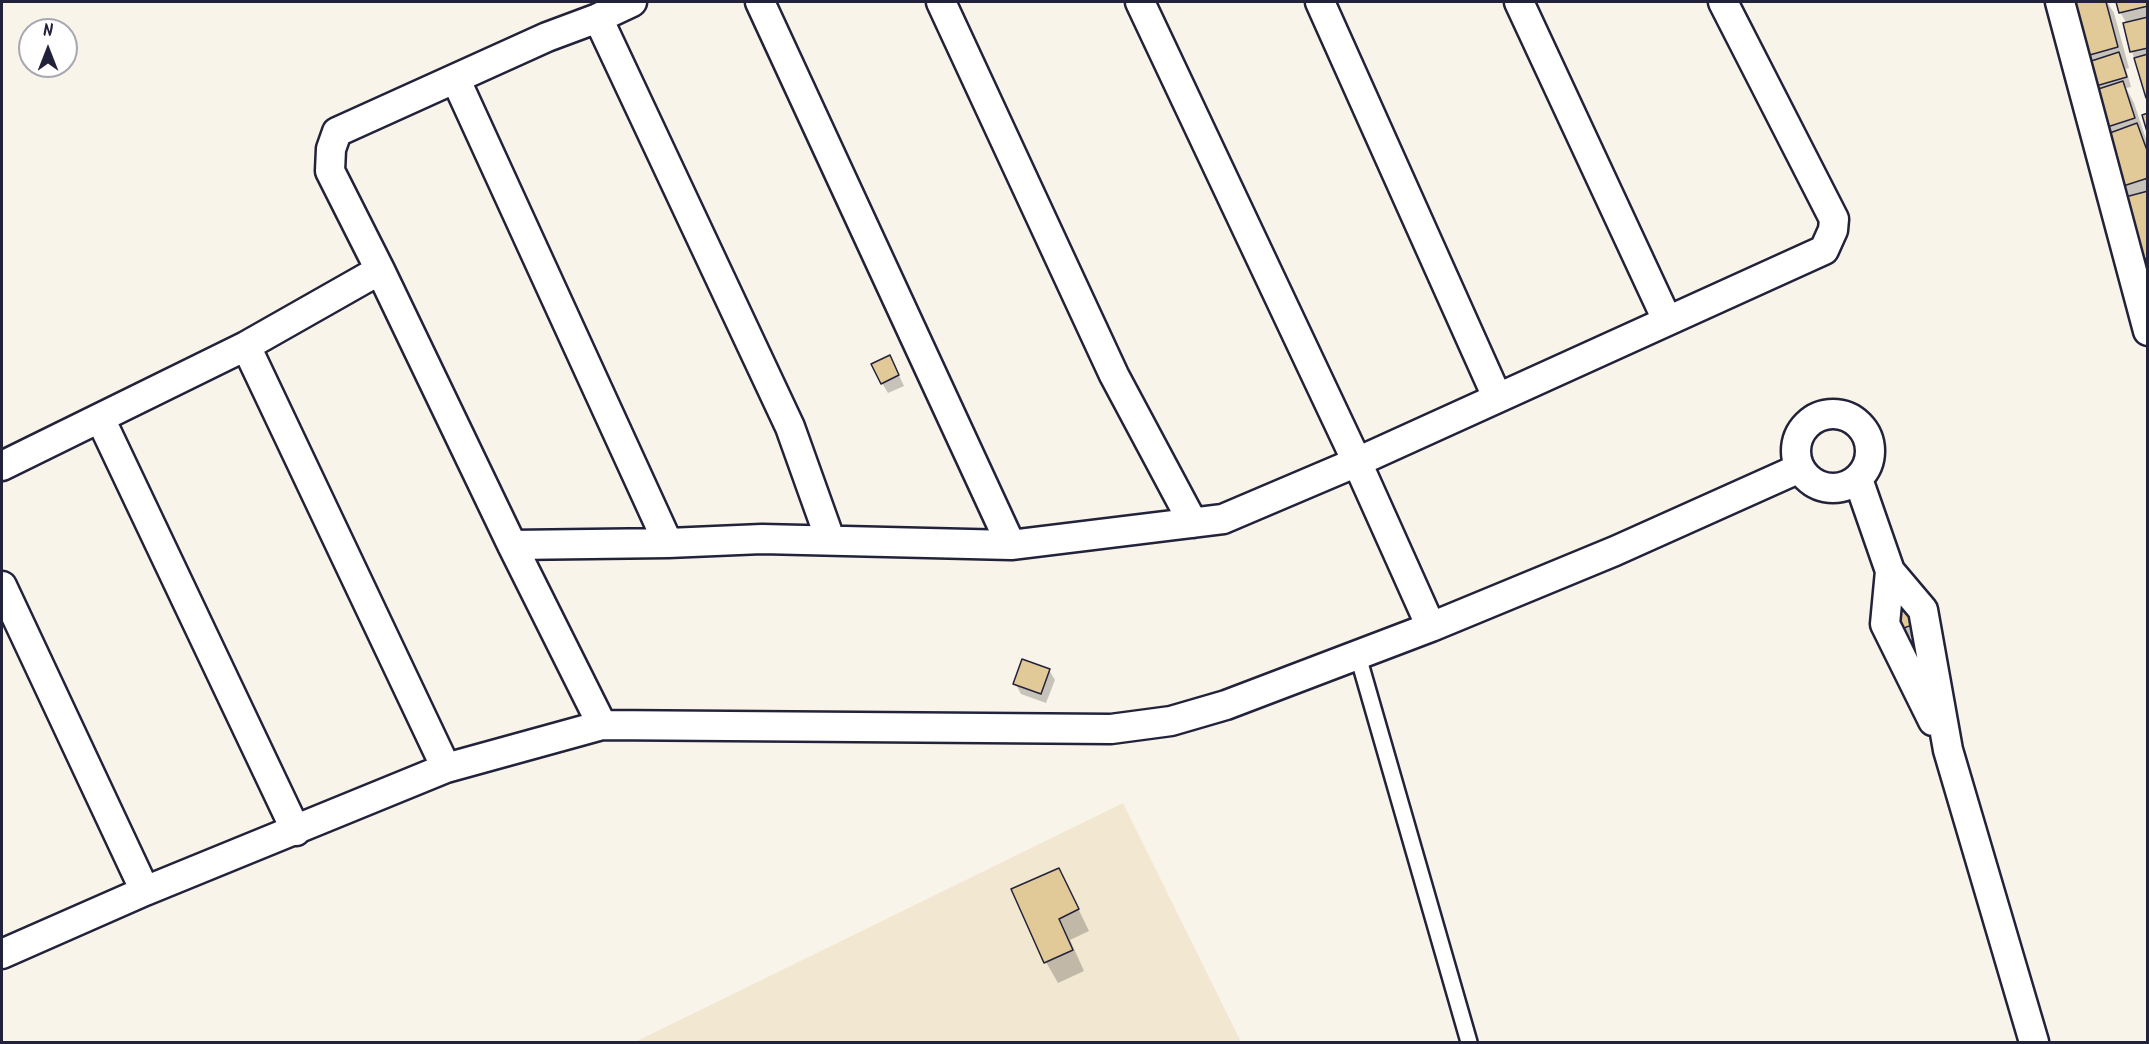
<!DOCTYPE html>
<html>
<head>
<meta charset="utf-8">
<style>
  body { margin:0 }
  #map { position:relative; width:2149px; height:1044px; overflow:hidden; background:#f9f4ea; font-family:Kalam,sans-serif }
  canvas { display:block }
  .frame { position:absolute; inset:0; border:3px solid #22223b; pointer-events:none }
  .north { position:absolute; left:18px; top:18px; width:60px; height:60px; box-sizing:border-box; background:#fff; border:2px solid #a7a7b1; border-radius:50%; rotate:0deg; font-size:16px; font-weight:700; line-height:24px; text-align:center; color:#22223b }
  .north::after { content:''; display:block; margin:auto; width:21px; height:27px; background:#22223b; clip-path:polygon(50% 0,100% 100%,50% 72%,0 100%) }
</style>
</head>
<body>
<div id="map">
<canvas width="2149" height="1044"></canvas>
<div class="frame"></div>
<div class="north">N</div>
</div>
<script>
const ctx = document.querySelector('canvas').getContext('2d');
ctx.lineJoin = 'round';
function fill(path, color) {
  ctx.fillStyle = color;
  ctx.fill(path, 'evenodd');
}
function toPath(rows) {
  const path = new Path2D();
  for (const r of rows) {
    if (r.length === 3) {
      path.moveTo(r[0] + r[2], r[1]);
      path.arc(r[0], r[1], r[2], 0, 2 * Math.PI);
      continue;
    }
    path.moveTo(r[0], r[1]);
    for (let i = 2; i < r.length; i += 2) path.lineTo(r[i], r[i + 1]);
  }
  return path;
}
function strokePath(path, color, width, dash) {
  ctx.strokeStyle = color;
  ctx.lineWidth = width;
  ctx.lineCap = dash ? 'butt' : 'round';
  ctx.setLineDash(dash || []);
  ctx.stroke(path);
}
fill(toPath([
  [1123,803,1241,1042,635,1042]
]), '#f2e7d1');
fill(toPath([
  [2066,2,2107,2,2114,13,2129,68,2126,69,2131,87,2126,88,2134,103,2148,145,2148,295],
  [2118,2,2148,2,2148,97,2132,52,2124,24,2127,24,2120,12],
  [895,367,904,386,888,393,882,383],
  [1918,624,1921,633,1906,639,1901,630],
  [1049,670,1055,680,1046,703,1021,694,1015,683],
  [1059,869,1089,931,1070,940,1084,971,1058,983,1046,962]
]), '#0003');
const building = toPath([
  [2064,2,2106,2,2118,47,2079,58,2064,2],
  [2116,2,2148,2,2148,6,2119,13,2116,2],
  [2148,17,2148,48,2130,52,2123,23,2148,17],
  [2119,52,2127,77,2089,88,2082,64,2119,52],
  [2148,54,2148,97,2146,98,2134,58,2148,54],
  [2123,81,2135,118,2098,130,2086,93,2123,81],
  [2148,113,2148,135,2142,115,2148,113],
  [2137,123,2148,153,2148,178,2117,188,2099,137,2137,123],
  [2148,191,2148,258,2132,263,2114,200,2148,191],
  [890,355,899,375,881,384,871,364,890,355],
  [1908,601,1917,623,1899,630,1890,608,1908,601],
  [1022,659,1050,669,1041,694,1013,684,1022,659],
  [1059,868,1079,909,1059,919,1073,950,1044,963,1011,889,1059,868]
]);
fill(building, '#e2ca98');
strokePath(building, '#22223b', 1.5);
const lane = toPath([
  [1358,656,1469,1042]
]);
const street = toPath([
  [760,2,1011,545],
  [941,2,1114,375,1193,523],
  [1140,2,1357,462,1431,627],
  [1320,2,1497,397],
  [1519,2,1667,320],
  [2060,2,2148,331],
  [598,18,790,427,830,539],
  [456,80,668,543],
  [246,346,446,768],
  [1833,451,37],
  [100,418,296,831],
  [2,466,246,346,380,270],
  [1858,479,1890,571,1923,610,1948,750,2034,1042],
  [512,545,668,543,762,539,1011,545,1223,519,1357,462,1824,250,1833,230,1834,219,1723,2],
  [1890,571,1885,624,1933,721],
  [2,586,145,891],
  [602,725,512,545,380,270,330,171,331,149,337,132,547,37,598,18,632,2],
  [2,954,145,891,446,768,602,725,1111,729,1171,721,1226,705,1431,627,1615,551,1800,468]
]);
strokePath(lane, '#22223b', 20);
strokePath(street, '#22223b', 33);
strokePath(lane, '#fff', 15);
strokePath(street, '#fff', 28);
</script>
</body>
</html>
